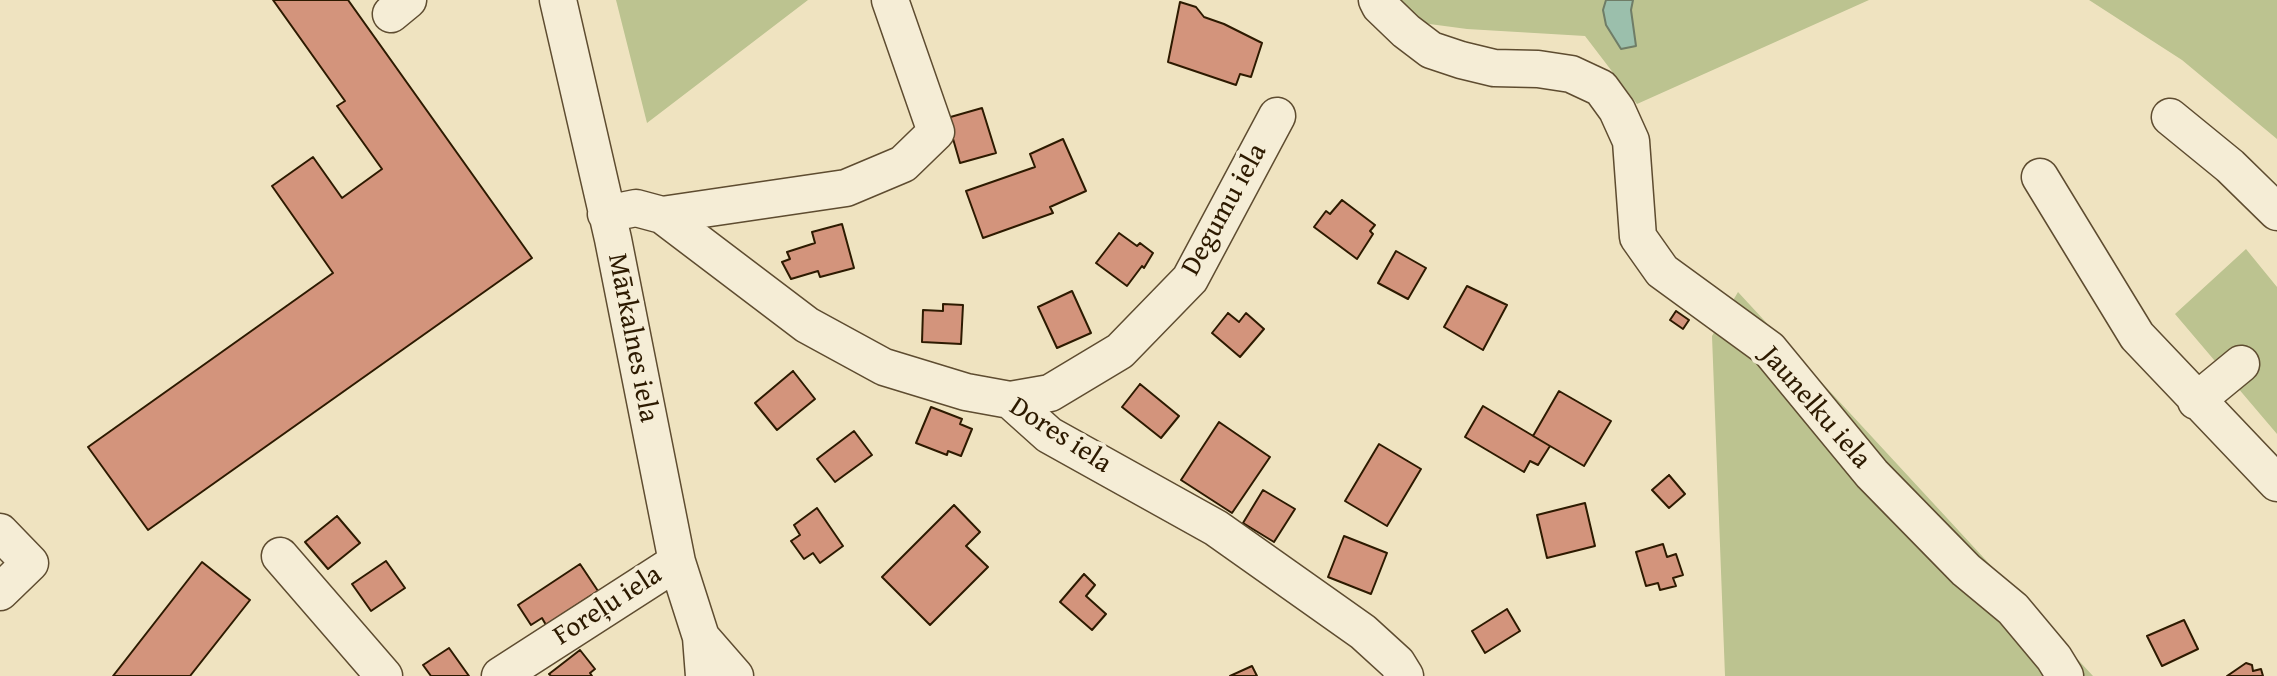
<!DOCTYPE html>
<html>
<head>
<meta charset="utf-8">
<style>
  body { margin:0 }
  canvas { display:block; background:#efe3c0 }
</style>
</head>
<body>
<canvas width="2277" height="676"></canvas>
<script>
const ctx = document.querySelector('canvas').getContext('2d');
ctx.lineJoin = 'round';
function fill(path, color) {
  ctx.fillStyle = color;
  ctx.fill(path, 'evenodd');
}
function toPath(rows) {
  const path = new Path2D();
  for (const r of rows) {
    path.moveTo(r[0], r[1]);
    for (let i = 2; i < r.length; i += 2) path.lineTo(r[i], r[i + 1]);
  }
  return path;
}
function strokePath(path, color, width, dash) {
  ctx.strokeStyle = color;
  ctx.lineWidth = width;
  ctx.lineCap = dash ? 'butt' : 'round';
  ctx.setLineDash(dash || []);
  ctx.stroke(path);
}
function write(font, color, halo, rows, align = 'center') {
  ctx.font = font + ' "Gentium Book Plus",serif';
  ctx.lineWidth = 8;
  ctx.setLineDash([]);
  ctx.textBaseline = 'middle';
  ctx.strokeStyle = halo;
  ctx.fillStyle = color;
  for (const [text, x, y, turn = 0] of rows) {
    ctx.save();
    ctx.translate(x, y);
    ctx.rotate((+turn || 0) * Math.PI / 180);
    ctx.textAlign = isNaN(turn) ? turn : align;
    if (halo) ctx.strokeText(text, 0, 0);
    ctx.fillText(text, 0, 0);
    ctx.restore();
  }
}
fill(toPath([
  [616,0,808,0,647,123],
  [1401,0,1869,0,1637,104,1585,36,1467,29,1422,23],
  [2089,0,2277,0,2277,139,2182,60],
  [2246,249,2277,287,2277,434,2175,314],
  [1738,292,2093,676,1725,676,1712,336]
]), '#bcc390');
const water = toPath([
  [1606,0,1633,0,1631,10,1636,46,1621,49,1606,25,1603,10,1606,0]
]);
fill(water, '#9bbfac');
strokePath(water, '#6f7d67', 2);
const building = toPath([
  [273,0,348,0,532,258,148,530,88,447,333,273,272,186,313,157,342,198,382,169,337,106,345,101,273,0],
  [1180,2,1196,7,1204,17,1224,24,1262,43,1251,77,1240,74,1236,85,1168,62,1180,2],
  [982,108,996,153,960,163,947,118,982,108],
  [1063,139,1086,191,1050,207,1053,213,983,238,966,191,1035,167,1030,154,1063,139],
  [1342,200,1375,225,1370,231,1373,234,1357,259,1314,227,1326,211,1330,214,1342,200],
  [842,224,854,268,820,277,818,271,791,279,782,262,790,259,787,252,815,243,812,232,842,224],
  [1119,233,1137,246,1140,243,1153,253,1144,268,1142,266,1127,286,1096,263,1119,233],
  [1396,251,1426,268,1408,299,1378,283,1396,251],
  [1467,286,1507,305,1483,350,1444,327,1467,286],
  [1072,291,1091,333,1057,348,1038,307,1072,291],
  [943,304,963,305,961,344,922,342,923,310,943,311,943,304],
  [1676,311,1689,320,1683,329,1670,320,1676,311],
  [1228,313,1239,322,1246,313,1264,329,1240,357,1212,333,1228,313],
  [793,371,815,399,777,430,755,403,793,371],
  [1140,384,1179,416,1161,438,1122,407,1140,384],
  [1559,391,1611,421,1584,466,1533,436,1559,391],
  [1483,406,1550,446,1538,465,1530,461,1524,472,1465,437,1483,406],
  [931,407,962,419,960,424,972,429,961,456,948,451,947,455,916,443,931,407],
  [1219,422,1270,457,1232,513,1181,480,1219,422],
  [854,431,872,455,835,482,817,459,854,431],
  [1379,444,1421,469,1387,526,1345,501,1379,444],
  [1669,475,1685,494,1669,508,1652,490,1669,475],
  [1263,490,1295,509,1274,542,1243,523,1263,490],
  [1585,503,1595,546,1547,558,1537,515,1585,503],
  [954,505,980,532,966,546,988,567,930,625,882,577,954,505],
  [817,508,843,546,820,563,813,553,804,559,791,541,800,535,794,525,817,508],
  [337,516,360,543,328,569,305,542,337,516],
  [1344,536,1387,553,1371,594,1328,577,1344,536],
  [1663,544,1667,557,1676,554,1683,575,1673,578,1676,586,1660,590,1658,583,1646,586,1636,552,1663,544],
  [386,561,405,588,371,611,352,584,386,561],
  [202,562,250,600,190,676,113,676,202,562],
  [580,564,598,591,546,625,542,618,531,625,518,605,580,564],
  [1084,574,1095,585,1086,596,1106,614,1092,630,1060,602,1084,574],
  [1507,609,1520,631,1485,653,1472,631,1507,609],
  [2184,620,2198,649,2162,666,2147,636,2184,620],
  [449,648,469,676,431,676,423,665,449,648],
  [580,650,595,669,590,673,592,676,551,676,549,674,580,650],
  [2246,663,2252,665,2253,671,2261,669,2263,676,2227,676,2246,663],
  [1252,666,1257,676,1230,676,1252,666]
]);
fill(building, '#d3947c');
strokePath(building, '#2d1a00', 2);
const minor = toPath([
  [558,0,613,239,677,562,701,637,704,676],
  [1377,0,1380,6,1406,31,1431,50,1461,60,1494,68,1538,69,1571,74,1601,88,1617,110,1631,141,1638,237,1662,271,1769,349,1872,474,1966,570,2013,609,2054,658,2065,676],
  [391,14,408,0],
  [2170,117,2230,166,2277,212],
  [2040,177,2137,336,2277,483],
  [606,214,636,208,662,215,807,325,884,367,966,392,1010,400,1049,435,1216,528,1363,632,1397,663,1405,676],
  [662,215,846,188,903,164,936,132,890,0],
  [1010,400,1050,393,1120,351,1190,279,1277,116],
  [2196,401,2241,364],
  [0,532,30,563,0,592],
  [280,556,384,676],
  [701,637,735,676],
  [500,676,677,562]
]);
strokePath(minor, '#5e4c30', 39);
strokePath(minor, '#f5edd6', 36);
write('28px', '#2d1a00', '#f5edd6', [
  ["Degumu iela",1225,210,-61],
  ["Mārkalnes iela",632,338,79],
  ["Jaunelku iela",1815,408,49],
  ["Dores iela",1060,436,33],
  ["Foreļu iela",608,606,-33]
]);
</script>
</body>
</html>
